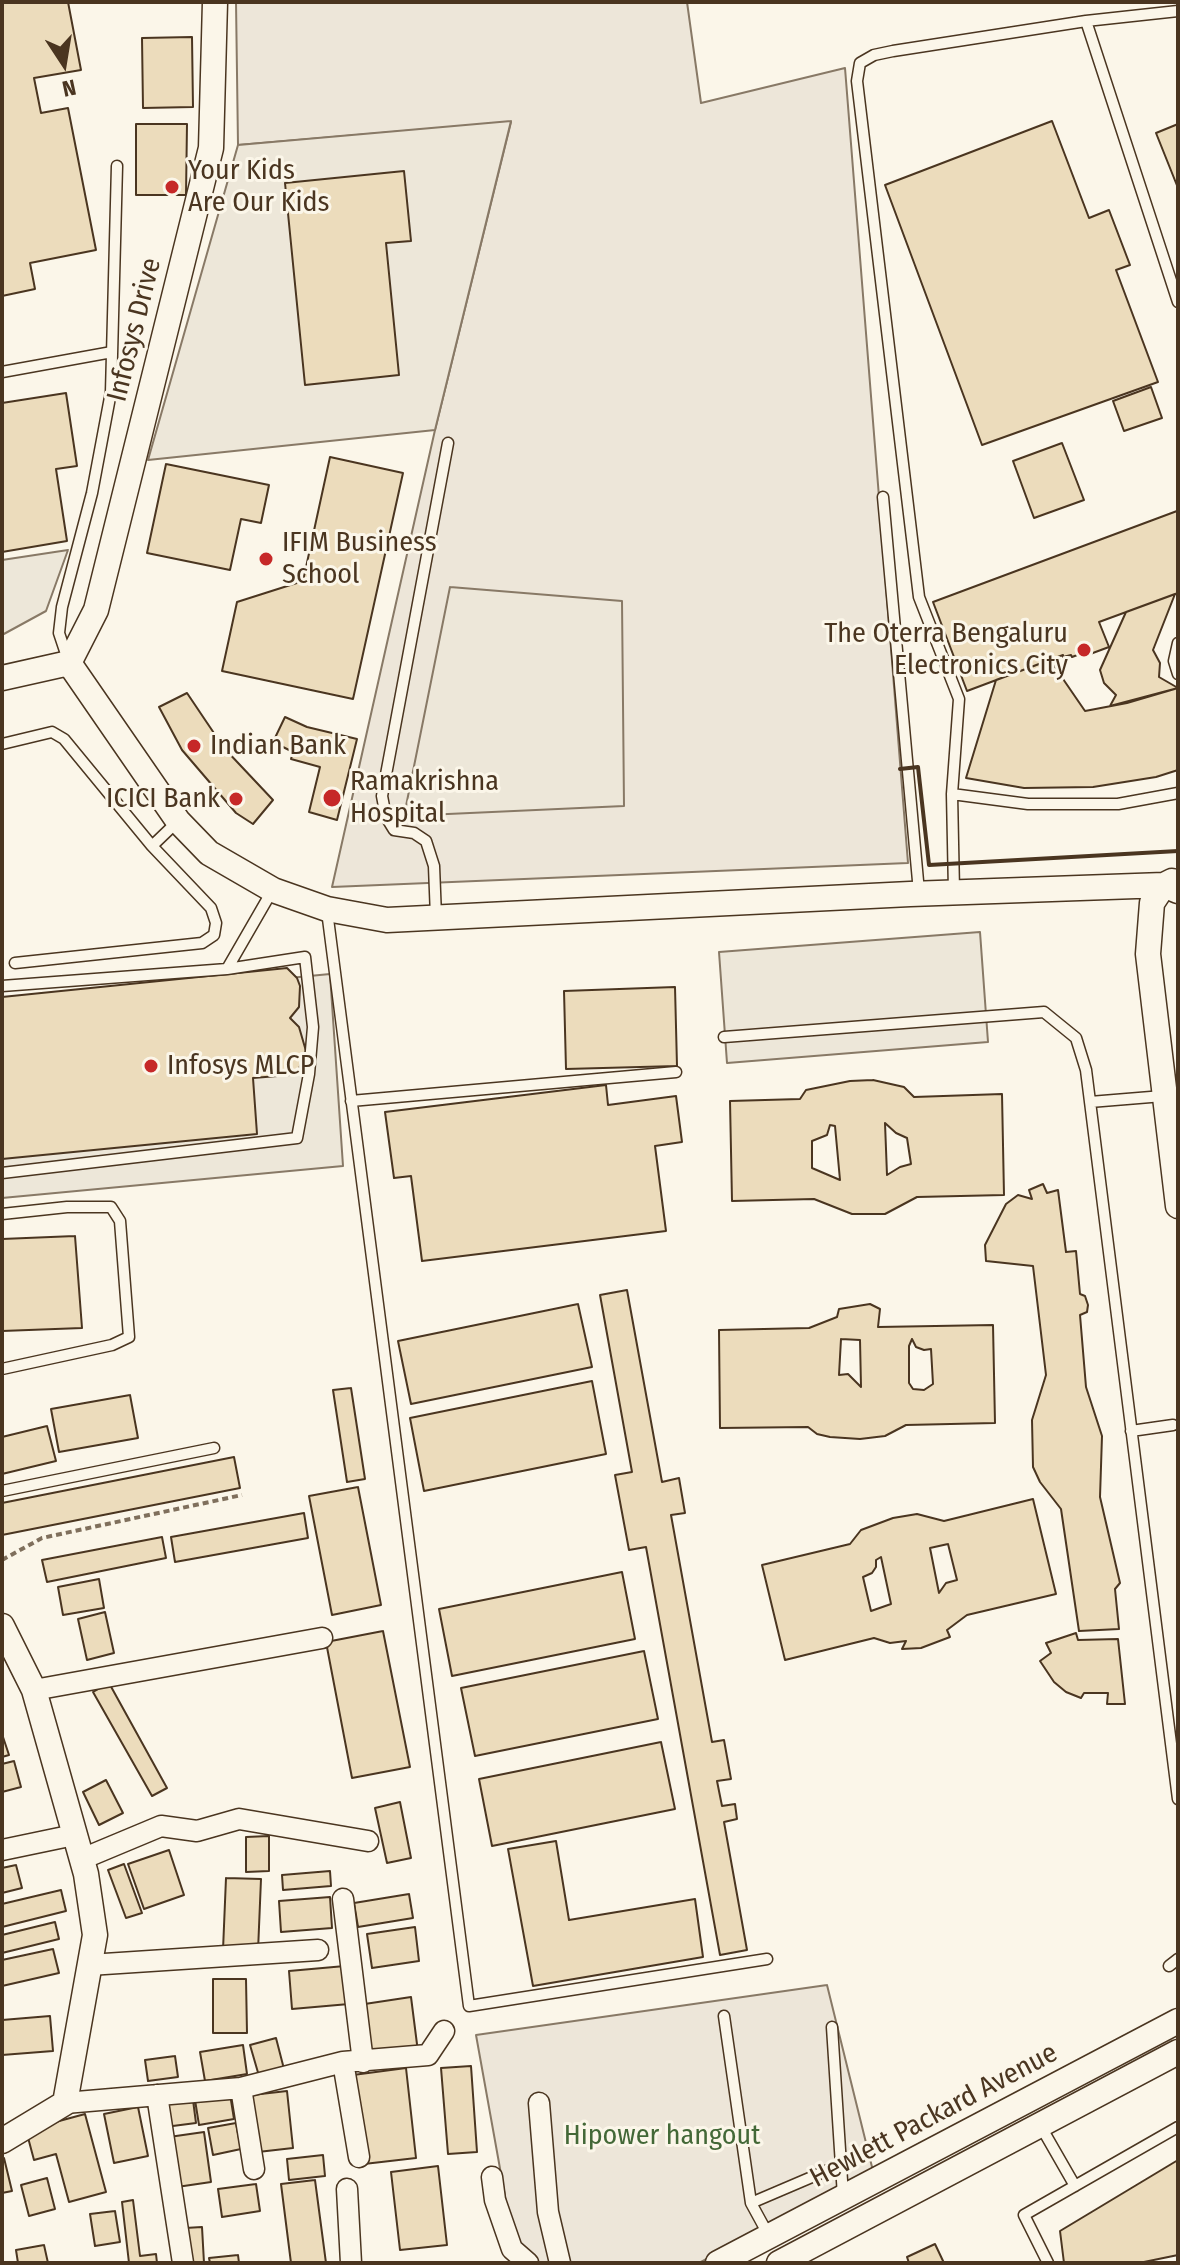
<!DOCTYPE html>
<html>
<head>
<meta charset="utf-8">
<style>
  body { margin:0 }
  #map { position:relative; width:1180px; height:2265px; overflow:hidden; background:#fbf6e9; font-family:"Fira Sans Condensed",sans-serif }
  canvas { display:block }
  .frame { position:absolute; inset:0; border:4px solid #4a3520; pointer-events:none }
  .north { position:absolute; left:24px; top:24px; width:80px; height:80px; -webkit-text-stroke:6px #fbf6e9; paint-order:stroke; rotate:168deg; font-size:22px; font-weight:700; line-height:32px; text-align:center; color:#4a3520 }
  .north::after { content:''; display:block; margin:auto; width:28px; height:36px; background:#4a3520; clip-path:polygon(50% 0,100% 100%,50% 72%,0 100%) }
</style>
</head>
<body>
<div id="map">
<canvas width="1180" height="2265"></canvas>
<div class="frame"></div>
<div class="north">N</div>
</div>
<script>
const ctx = document.querySelector('canvas').getContext('2d');
ctx.lineJoin = 'round';
function fill(path, color) {
  ctx.fillStyle = color;
  ctx.fill(path, 'evenodd');
}
function toPath(rows) {
  const path = new Path2D();
  for (const r of rows) {
    path.moveTo(r[0], r[1]);
    for (let i = 2; i < r.length; i += 2) path.lineTo(r[i], r[i + 1]);
  }
  return path;
}
function strokePath(path, color, width, dash) {
  ctx.strokeStyle = color;
  ctx.lineWidth = width;
  ctx.lineCap = dash ? 'butt' : 'round';
  ctx.setLineDash(dash || []);
  ctx.stroke(path);
}
function write(font, color, halo, rows, align = 'center') {
  ctx.font = font + ' "Fira Sans Condensed",sans-serif';
  ctx.lineWidth = 6;
  ctx.setLineDash([]);
  ctx.textBaseline = 'middle';
  ctx.strokeStyle = halo;
  ctx.fillStyle = color;
  for (const [text, x, y, turn = 0] of rows) {
    ctx.save();
    ctx.translate(x, y);
    ctx.rotate((+turn || 0) * Math.PI / 180);
    ctx.textAlign = isNaN(turn) ? turn : align;
    if (halo) ctx.strokeText(text, 0, 0);
    ctx.fillText(text, 0, 0);
    ctx.restore();
  }
}
const green = toPath([
  [236,2,687,2,701,103,845,68,908,863,332,887,435,430,511,122,238,145,236,2],
  [827,1985,873,2171,699,2263,517,2263,476,2035,827,1985]
]);
fill(green, '#ede6d9');
strokePath(green, '#887966', 2);
const parking = toPath([
  [511,121,435,430,148,460,238,145,511,121],
  [68,550,46,611,2,635,2,560,68,550],
  [450,587,622,601,624,806,404,816,450,587],
  [980,932,988,1042,727,1063,719,952,980,932],
  [330,974,343,1166,2,1198,2,1006,330,974]
]);
fill(parking, '#ede7d9');
strokePath(parking, '#887966', 2);
const building = toPath([
  [2,2,68,2,81,70,34,78,41,113,68,108,96,250,30,263,35,289,2,296,2,2],
  [192,37,193,107,143,108,142,38,192,37],
  [1052,121,1089,218,1109,210,1130,265,1116,270,1158,382,982,445,885,185,1052,121],
  [136,124,187,124,186,195,136,195,136,124],
  [1178,124,1178,188,1156,133,1178,124],
  [404,171,411,241,386,243,399,375,305,385,285,183,404,171],
  [1151,387,1162,418,1124,431,1113,401,1151,387],
  [66,393,77,466,56,469,67,541,2,552,2,403,66,393],
  [1062,443,1084,500,1034,518,1013,461,1062,443],
  [330,457,403,473,353,699,222,671,237,602,303,581,330,457],
  [166,464,269,485,261,523,241,519,230,570,147,553,166,464],
  [1177,511,1178,593,1099,622,1109,647,1082,657,1080,654,1072,657,1071,655,1063,657,1063,655,967,691,933,602,1177,511],
  [1175,594,1153,650,1160,663,1159,677,1178,688,1110,706,1116,695,1104,683,1100,670,1126,612,1175,594],
  [1050,660,1085,711,1127,703,1178,688,1178,770,1156,777,1093,787,1024,788,966,778,996,680,1050,660],
  [187,693,224,748,273,800,253,824,236,813,182,750,159,707,187,693],
  [285,717,307,727,357,739,337,820,309,812,320,767,291,759,293,752,273,742,285,717],
  [287,968,297,978,300,986,299,1007,290,1018,299,1027,306,1051,298,1071,290,1075,253,1078,257,1134,2,1159,2,997,287,968],
  [675,987,677,1066,566,1069,564,991,675,987],
  [873,1080,904,1087,914,1097,1002,1094,1004,1195,917,1197,885,1214,852,1214,814,1199,732,1201,730,1101,800,1099,806,1090,850,1081,873,1080],
  [885,1123,896,1133,907,1138,911,1164,900,1167,887,1175,885,1123],
  [830,1125,835,1126,840,1180,812,1168,812,1141,827,1135,830,1125],
  [606,1085,608,1105,676,1096,682,1142,655,1146,666,1231,422,1261,411,1176,394,1178,385,1112,606,1085],
  [1043,1184,1047,1193,1058,1190,1066,1252,1076,1251,1080,1294,1085,1296,1088,1305,1087,1312,1080,1315,1086,1387,1102,1436,1100,1497,1120,1583,1115,1589,1119,1629,1079,1631,1061,1509,1040,1482,1033,1467,1032,1420,1046,1375,1033,1266,986,1261,985,1245,1006,1204,1018,1195,1032,1199,1029,1190,1043,1184],
  [75,1236,82,1328,2,1331,2,1239,75,1236],
  [627,1290,662,1482,679,1478,685,1513,671,1515,712,1742,724,1740,731,1779,717,1781,722,1806,735,1804,737,1819,724,1822,747,1950,720,1955,646,1547,629,1550,615,1475,632,1472,600,1295,627,1290],
  [578,1304,592,1367,411,1404,398,1341,578,1304],
  [870,1304,880,1309,878,1327,993,1325,995,1423,906,1425,885,1436,860,1439,830,1437,817,1434,808,1427,720,1428,719,1330,809,1328,837,1317,839,1309,870,1304],
  [841,1339,860,1340,861,1387,848,1374,839,1375,841,1339],
  [912,1339,916,1347,924,1350,931,1349,933,1384,924,1390,913,1389,909,1383,909,1346,912,1339],
  [592,1381,606,1454,424,1491,410,1418,592,1381],
  [351,1388,365,1479,347,1482,333,1390,351,1388],
  [130,1395,138,1438,59,1452,51,1409,130,1395],
  [47,1426,56,1461,2,1474,2,1437,47,1426],
  [234,1457,240,1488,2,1535,2,1503,234,1457],
  [358,1487,381,1605,332,1615,309,1496,358,1487],
  [1033,1499,1056,1594,967,1615,947,1630,950,1637,921,1648,902,1649,906,1641,890,1643,874,1638,785,1660,762,1565,850,1544,861,1530,893,1518,917,1514,944,1521,1033,1499],
  [948,1544,957,1580,946,1583,939,1593,930,1548,948,1544],
  [881,1557,891,1604,871,1611,863,1577,872,1573,876,1567,876,1560,881,1557],
  [304,1513,308,1538,175,1562,171,1537,304,1513],
  [162,1537,166,1558,47,1582,42,1560,162,1537],
  [622,1572,635,1639,452,1676,439,1609,622,1572],
  [99,1579,104,1608,63,1615,58,1587,99,1579],
  [105,1612,114,1653,87,1660,78,1619,105,1612],
  [383,1631,410,1767,352,1778,326,1642,383,1631],
  [1076,1633,1078,1640,1118,1639,1125,1704,1107,1704,1108,1693,1084,1693,1081,1698,1066,1692,1054,1682,1040,1661,1051,1653,1046,1643,1076,1633],
  [644,1651,658,1719,475,1756,461,1688,644,1651],
  [109,1683,167,1788,152,1796,93,1692,109,1683],
  [2,1734,9,1755,2,1757,2,1734],
  [661,1742,675,1809,492,1846,479,1779,661,1742],
  [14,1761,21,1787,2,1792,2,1764,14,1761],
  [106,1780,123,1813,99,1825,83,1792,106,1780],
  [400,1802,411,1858,387,1863,375,1808,400,1802],
  [269,1836,269,1871,246,1872,246,1837,269,1836],
  [556,1841,569,1920,695,1899,703,1957,533,1986,508,1849,556,1841],
  [169,1850,184,1895,144,1909,128,1864,169,1850],
  [124,1864,142,1913,126,1918,108,1870,124,1864],
  [16,1865,22,1888,2,1893,2,1868,16,1865],
  [330,1871,331,1886,283,1890,282,1875,330,1871],
  [226,1878,261,1879,258,1951,223,1950,226,1878],
  [61,1890,66,1911,2,1927,2,1904,61,1890],
  [409,1894,413,1918,358,1927,354,1903,409,1894],
  [330,1897,332,1928,281,1932,279,1901,330,1897],
  [55,1922,59,1939,2,1953,2,1935,55,1922],
  [415,1927,419,1961,372,1968,367,1934,415,1927],
  [53,1949,59,1973,2,1986,2,1960,53,1949],
  [345,1966,349,2004,292,2009,289,1971,345,1966],
  [213,1979,246,1979,247,2033,213,2033,213,1979],
  [411,1997,418,2052,366,2059,358,2005,411,1997],
  [50,2016,53,2051,2,2055,2,2020,50,2016],
  [276,2038,284,2069,259,2076,250,2045,276,2038],
  [243,2045,247,2074,205,2081,200,2052,243,2045],
  [175,2056,178,2077,148,2081,145,2060,175,2056],
  [471,2066,477,2152,448,2154,441,2068,471,2066],
  [406,2068,416,2158,364,2164,353,2075,406,2068],
  [287,2091,293,2148,258,2152,252,2095,287,2091],
  [230,2094,234,2119,199,2125,195,2100,230,2094],
  [193,2100,196,2123,165,2127,162,2105,193,2100],
  [138,2107,148,2156,114,2163,104,2114,138,2107],
  [85,2114,106,2192,69,2202,56,2154,34,2160,26,2130,85,2114],
  [236,2123,241,2149,213,2155,208,2128,236,2123],
  [204,2132,211,2182,177,2187,169,2137,204,2132],
  [323,2155,325,2176,289,2180,287,2159,323,2155],
  [2,2158,4,2158,12,2191,2,2193,2,2158],
  [1178,2160,1178,2255,1139,2263,1064,2263,1060,2231,1178,2160],
  [438,2166,447,2245,400,2250,391,2172,438,2166],
  [47,2178,55,2209,29,2216,21,2185,47,2178],
  [315,2180,326,2263,291,2263,281,2184,315,2180],
  [256,2184,260,2211,222,2217,218,2189,256,2184],
  [133,2200,140,2256,156,2254,157,2263,129,2263,122,2202,133,2200],
  [115,2211,120,2242,95,2246,90,2214,115,2211],
  [202,2227,204,2263,187,2263,185,2228,202,2227],
  [935,2244,944,2263,909,2263,907,2257,935,2244],
  [44,2245,48,2263,18,2263,16,2250,44,2245],
  [238,2255,239,2263,210,2263,209,2258,238,2255]
]);
fill(building, '#ecdcbc');
strokePath(building, '#4a3520', 2);
const service = toPath([
  [1086,21,1178,302],
  [2,372,112,352],
  [883,497,919,892],
  [1178,643,1174,661,1178,674],
  [67,657,59,633,62,607,92,493,111,392,117,166],
  [2,744,52,732,64,739,152,846],
  [952,794,1028,804,1118,804,1178,793],
  [954,891,952,794,959,699,919,597,857,81,860,63,874,55,893,51,1086,21,1178,11],
  [327,911,469,2006,767,1959],
  [436,917,434,866,426,841,414,833,394,830,386,817,382,796,448,443],
  [15,963,202,943,214,935,216,923,211,908,152,846,178,821],
  [227,969,272,891],
  [2,986,227,969,305,957,313,1027,309,1074,297,1138,2,1173],
  [724,1037,1044,1012,1076,1038,1086,1070,1178,1799],
  [351,1101,676,1072],
  [1090,1102,1163,1096],
  [2,1214,67,1207,111,1207,120,1221,129,1337,112,1345,2,1369],
  [1131,1431,1173,1425],
  [2,1491,214,1448],
  [1169,1966,1178,1959],
  [724,2016,751,2203,840,2165],
  [832,2027,843,2196],
  [1040,2125,1075,2186],
  [751,2203,769,2236],
  [1048,2263,1024,2215,1178,2127]
]);
const minor = toPath([
  [34,1690,322,1638],
  [2,1850,74,1835],
  [82,1859,161,1826,197,1831,239,1819,368,1841],
  [343,1899,363,2062],
  [89,1965,318,1950],
  [343,2062,359,2157],
  [241,2088,254,2169],
  [157,2095,183,2263],
  [65,2103,241,2088,343,2062,428,2055,444,2031],
  [539,2103,548,2212,560,2263],
  [492,2177,495,2200,512,2249,528,2263],
  [347,2189,351,2263]
]);
const tertiary = toPath([
  [69,663,178,821,209,853,273,890,327,909,387,920,910,894,1164,885,1178,891],
  [69,663,96,610,211,148,215,2],
  [2,678,69,663],
  [1172,881,1164,885,1152,903,1148,954,1178,1206],
  [2,1626,34,1690,86,1874,95,1935,65,2103,2,2141],
  [718,2263,1178,2021],
  [779,2263,1178,2052]
]);
strokePath(service, '#4a3520', 13);
strokePath(minor, '#4a3520', 23);
strokePath(tertiary, '#4a3520', 27);
strokePath(toPath([
  [2,1560,42,1538,242,1495]
]), '#7f6f5c', 4, [6, 4]);
strokePath(service, '#fbf6e9', 10);
strokePath(minor, '#fbf6e9', 20);
strokePath(tertiary, '#fbf6e9', 24);
strokePath(toPath([
  [900,769,918,767,929,865,1178,851]
]), '#4a3520', 4);
for (const [x, y, r, color] of [
  [172,187,8,"#c62828"],
  [266,559,8,"#c62828"],
  [1084,650,8,"#c62828"],
  [194,746,8,"#c62828"],
  [332,798,10,"#c62828"],
  [236,799,8,"#c62828"],
  [151,1066,8,"#c62828"]
]) {
  const dot = new Path2D();
  dot.arc(x, y, r, 0, 2 * Math.PI);
  ctx.fillStyle = color;
  ctx.fill(dot);
  strokePath(dot, '#fbf6e9', 3);
}
write('28px', '#4a3520', '#fbf6e9', [
  ["Your Kids",188,171],
  ["Are Our Kids",188,203],
  ["IFIM Business",282,543],
  ["School",282,575],
  ["The Oterra Bengaluru",1068,634,"right"],
  ["Electronics City",1068,666,"right"],
  ["Indian Bank",210,746],
  ["Ramakrishna",350,782],
  ["Hospital",350,814],
  ["ICICI Bank",220,799,"right"],
  ["Infosys MLCP",167,1066]
], 'left');
write('28px', '#4a3520', '#fbf6e9', [
  ["Infosys Drive",135,330,-76],
  ["Hewlett Packard Avenue",934,2116,-28]
]);
write('28px', '#436837', '#fbf6e9', [
  ["Hipower hangout",662,2136]
]);
</script>
</body>
</html>
